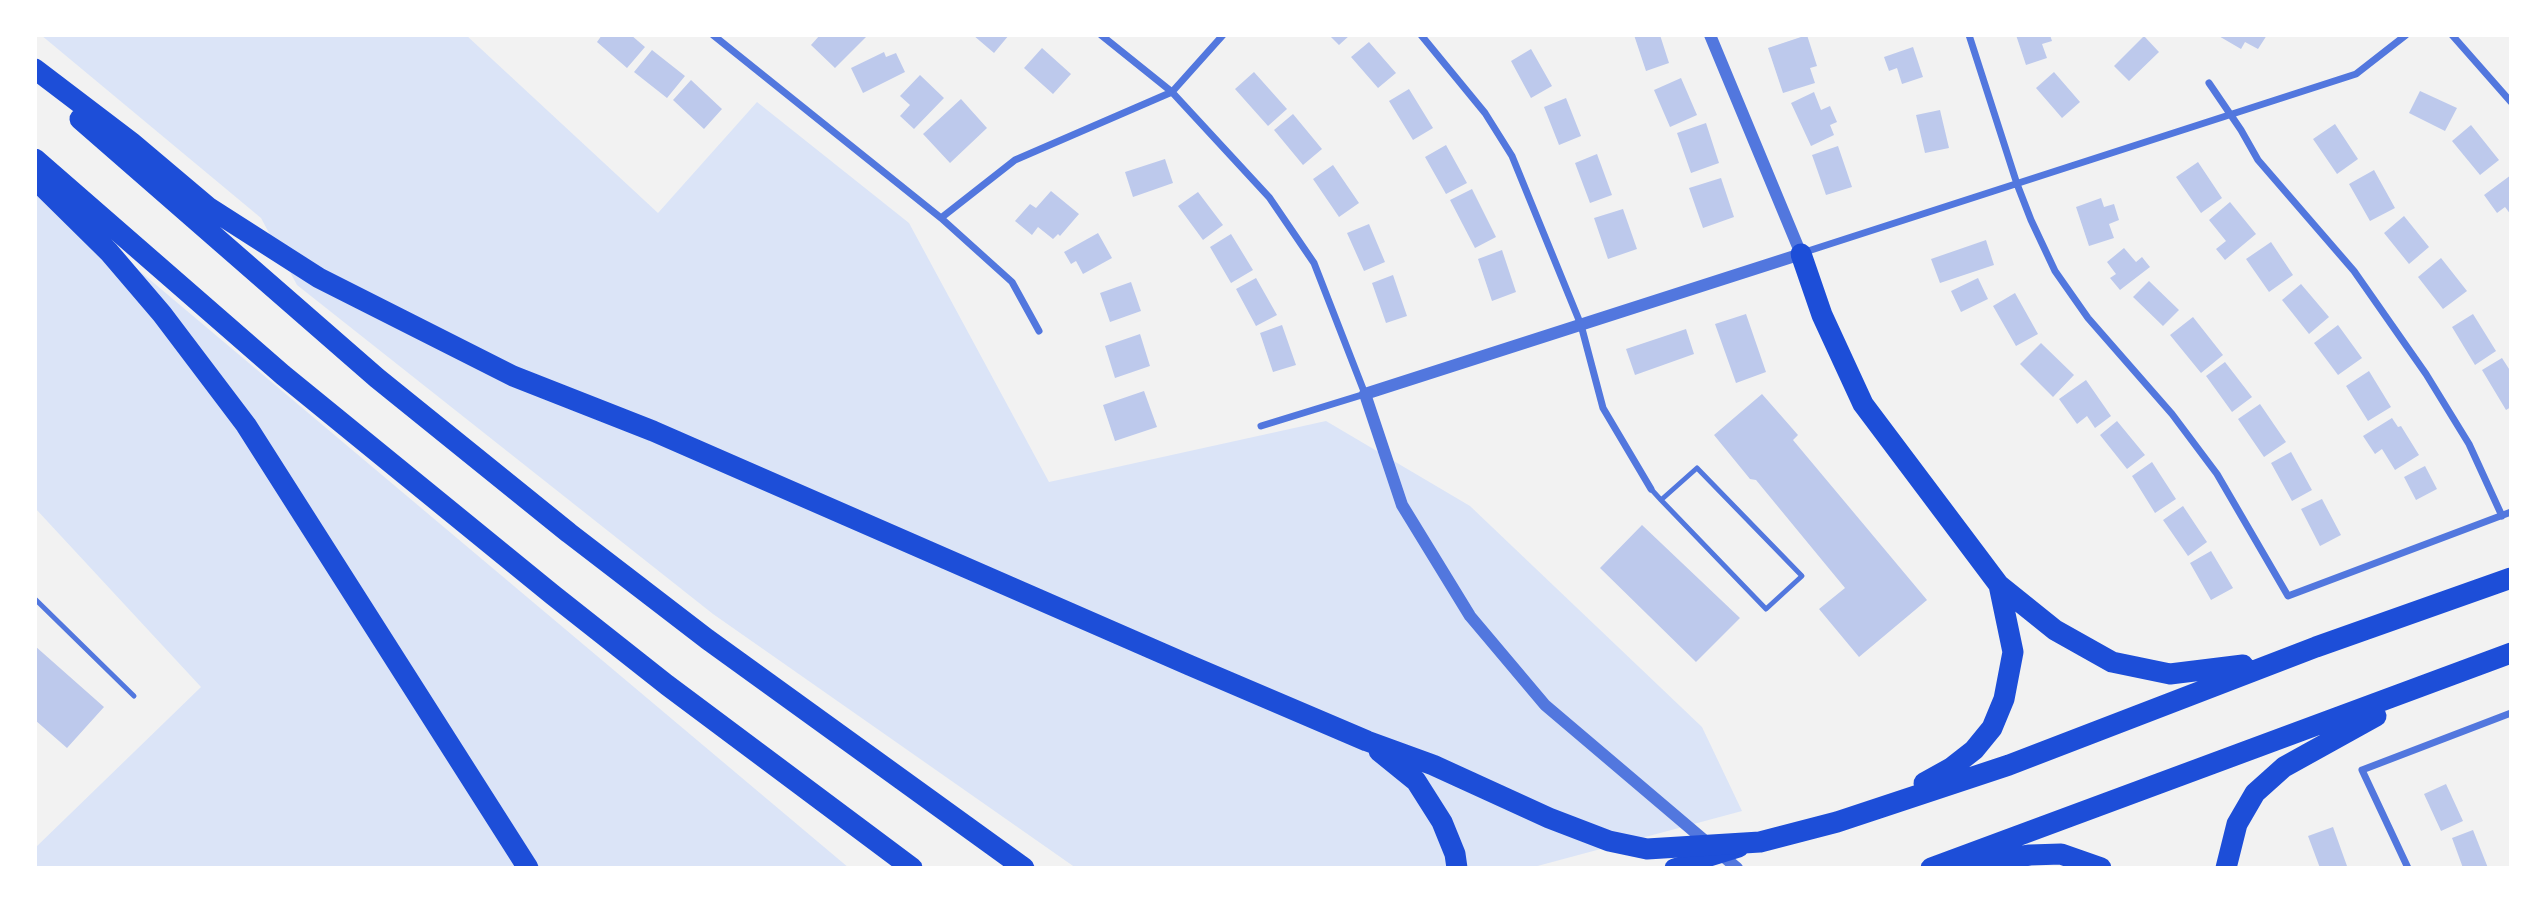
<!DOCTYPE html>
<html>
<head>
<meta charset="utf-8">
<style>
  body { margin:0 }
  #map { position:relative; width:2546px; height:903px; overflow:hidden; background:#f2f2f2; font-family:"Open Sans",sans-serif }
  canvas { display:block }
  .frame { position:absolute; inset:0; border:37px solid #fff; pointer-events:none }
</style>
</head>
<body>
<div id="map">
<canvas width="2546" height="903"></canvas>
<div class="frame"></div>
</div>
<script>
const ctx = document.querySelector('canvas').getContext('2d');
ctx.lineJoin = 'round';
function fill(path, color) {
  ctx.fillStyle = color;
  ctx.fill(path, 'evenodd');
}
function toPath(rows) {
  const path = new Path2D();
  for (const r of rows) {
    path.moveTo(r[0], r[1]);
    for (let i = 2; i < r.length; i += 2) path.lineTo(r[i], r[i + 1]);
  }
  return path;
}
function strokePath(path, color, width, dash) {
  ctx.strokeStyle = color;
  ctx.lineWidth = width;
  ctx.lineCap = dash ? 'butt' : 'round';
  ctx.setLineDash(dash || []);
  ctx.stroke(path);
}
fill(toPath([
  [41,35,466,35,658,213,757,102,909,223,1049,482,1326,421,1470,506,1702,727,1742,811,1530,868,1076,868,713,614,297,285,261,218],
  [35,183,849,868,35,868,35,848,201,687,35,508]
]), '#dbe4f7');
fill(toPath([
  [602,35,631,35,645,47,627,68,597,42],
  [820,35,868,35,835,68,811,45],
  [973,35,1009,35,994,53],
  [1329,35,1350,35,1339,45],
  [1634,35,1660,35,1669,63,1646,71],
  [1807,35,1817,66,1810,68,1815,83,1783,93,1768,48],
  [2016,35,2050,35,2052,41,2042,44,2047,58,2026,65],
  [2217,35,2267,35,2258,49,2245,42,2241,49],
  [2144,36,2159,52,2129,81,2114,66],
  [1369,42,1396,73,1378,88,1351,57],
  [1913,47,1923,77,1902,84,1897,68,1889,71,1884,57],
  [1042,48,1071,74,1053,94,1024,68],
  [1531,49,1552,86,1531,98,1511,61],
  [652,50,685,76,667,98,634,72],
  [884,52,886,57,896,53,905,72,863,93,851,68],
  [1254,72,1287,109,1268,126,1235,89],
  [2054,72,2080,102,2062,118,2036,88],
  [920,75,944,98,914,129,900,116,910,105,900,96],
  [1681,78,1697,115,1670,127,1654,90],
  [691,80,722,109,704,129,673,100],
  [1409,89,1433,128,1413,140,1389,101],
  [2420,91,2457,108,2445,131,2409,113],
  [1814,92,1821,110,1830,106,1837,122,1830,125,1834,135,1811,146,1791,103],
  [1566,98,1581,136,1559,145,1544,107],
  [961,99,987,128,950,163,923,134],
  [1940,110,1949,148,1925,153,1916,115],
  [1293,114,1322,149,1303,165,1274,130],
  [1706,123,1719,163,1691,173,1677,133],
  [2335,124,2358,159,2337,174,2313,139],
  [2471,125,2499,160,2480,175,2452,141],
  [1446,145,1467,183,1446,194,1425,157],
  [1838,146,1852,187,1826,195,1812,155],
  [1597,154,1612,195,1590,203,1575,163],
  [1165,159,1173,183,1133,197,1125,172],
  [2198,162,2222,198,2201,213,2176,177],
  [1333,165,1359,203,1339,217,1313,179],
  [2374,170,2395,208,2370,221,2349,184],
  [2511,175,2511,215,2505,207,2497,213,2484,195],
  [1721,178,1734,217,1703,228,1689,188],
  [1472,189,1496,237,1475,248,1450,200],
  [1051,191,1079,214,1060,236,1058,234,1053,239,1038,227,1032,235,1015,221,1030,204,1036,208],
  [1198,192,1223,225,1203,240,1178,206],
  [2101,198,2104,207,2114,204,2119,220,2109,224,2114,238,2089,246,2076,207],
  [2230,202,2256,234,2225,260,2216,249,2226,241,2209,220],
  [1623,209,1637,249,1608,259,1594,218],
  [2404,216,2429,247,2409,264,2384,233],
  [1369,224,1385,262,1364,271,1347,233],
  [1098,233,1112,258,1083,274,1076,261,1071,264,1064,252],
  [1231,234,1253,270,1231,283,1210,247],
  [1986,240,1994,265,1940,283,1931,259],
  [2271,242,2293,275,2269,292,2246,259],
  [2124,248,2136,262,2142,257,2150,267,2120,290,2110,278,2116,274,2107,262],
  [1502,250,1516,292,1492,301,1478,259],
  [2441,258,2467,291,2443,309,2418,277],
  [1393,275,1407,316,1386,323,1372,283],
  [1256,278,1277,315,1256,326,1236,289],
  [1978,278,1988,299,1961,312,1951,291],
  [2149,281,2179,310,2163,326,2133,297],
  [1131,282,1141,311,1110,322,1100,293],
  [2301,284,2329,317,2309,334,2282,300],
  [2015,293,2038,334,2016,346,1993,306],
  [1746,314,1766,372,1736,383,1715,324],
  [2473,314,2496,351,2475,365,2452,327],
  [2193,317,2223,355,2201,373,2170,335],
  [1282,325,1296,365,1273,372,1260,333],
  [2338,325,2362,358,2338,375,2314,343],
  [1686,329,1694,354,1635,375,1626,349],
  [1140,334,1150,366,1115,378,1105,346],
  [2041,343,2074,375,2053,397,2020,364],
  [2502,358,2511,372,2511,407,2506,410,2482,370],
  [2225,362,2252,397,2232,412,2206,376],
  [2369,371,2391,407,2368,421,2346,386],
  [2086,380,2111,416,2095,428,2087,416,2077,424,2059,399],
  [1144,391,1157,427,1115,441,1103,405],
  [1762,394,1798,435,1793,440,1927,600,1859,657,1819,609,1845,588,1756,480,1750,479,1714,435],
  [2260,404,2286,442,2264,457,2238,419],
  [2392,418,2398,427,2401,426,2419,455,2395,470,2382,449,2375,454,2363,436],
  [2117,421,2145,455,2127,469,2100,435],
  [2291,452,2312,490,2292,501,2271,463],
  [2152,462,2176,499,2155,513,2132,476],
  [2425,466,2437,489,2416,500,2404,477],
  [2322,499,2341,535,2320,546,2301,509],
  [2183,506,2207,542,2188,556,2163,520],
  [1642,525,1740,618,1696,662,1600,568],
  [2211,551,2233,588,2211,600,2190,563],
  [35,646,104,707,67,748,35,720],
  [2446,784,2463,821,2441,831,2424,794],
  [2333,827,2347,866,2320,868,2308,836],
  [2473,830,2488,868,2463,868,2452,838]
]), '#bdc9ec');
strokePath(toPath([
  [1651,489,1661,500,1766,609,1802,576,1697,468,1661,500],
  [35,599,134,696]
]), '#5277de', 5);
strokePath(toPath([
  [713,35,941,218],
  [1101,35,1172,92,1269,197,1314,263,1365,394,1261,426],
  [1421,35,1485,113,1512,156,1581,325,1603,408,1651,489],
  [1969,35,2017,184,2031,220,2055,271,2088,318,2172,414,2217,474,2288,596,2511,512],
  [2452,35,2511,102],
  [2209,83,2241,130,2258,160,2354,271,2426,374,2469,444,2502,516],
  [1805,252,2356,74,2406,35],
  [1039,331,1012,282,941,218,1015,160,1172,92,1223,35],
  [2408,868,2362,770,2511,713]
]), '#5277de', 7);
strokePath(toPath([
  [1710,35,1801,254,1365,394,1402,505,1470,616,1545,705,1737,868]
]), '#5277de', 12);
strokePath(toPath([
  [1674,868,1739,848]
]), '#1d4ed8', 19);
strokePath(toPath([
  [35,69,131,142,208,207,319,278,513,376,653,431,1189,665,1367,741,1433,765,1549,818,1609,841,1647,849,1760,842,1837,822,2009,765,2316,647,2511,578],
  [80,119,377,378,569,533,707,639,1024,868],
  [35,159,283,375,553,595,667,685,912,868],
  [35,179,109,252,162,314,246,425,528,868],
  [1801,254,1822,315,1863,404,1999,585,2055,630,2112,662,2170,674,2243,665],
  [1379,751,1416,781,1442,822,1455,854,1457,868],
  [1924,783,1951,768,1974,750,1992,728,2004,699,2013,652,1999,585],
  [1969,864,2030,855,2061,854,2101,868],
  [1931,868,2511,653],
  [2226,868,2237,824,2255,793,2284,767,2376,716]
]), '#1d4ed8', 21);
</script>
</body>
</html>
